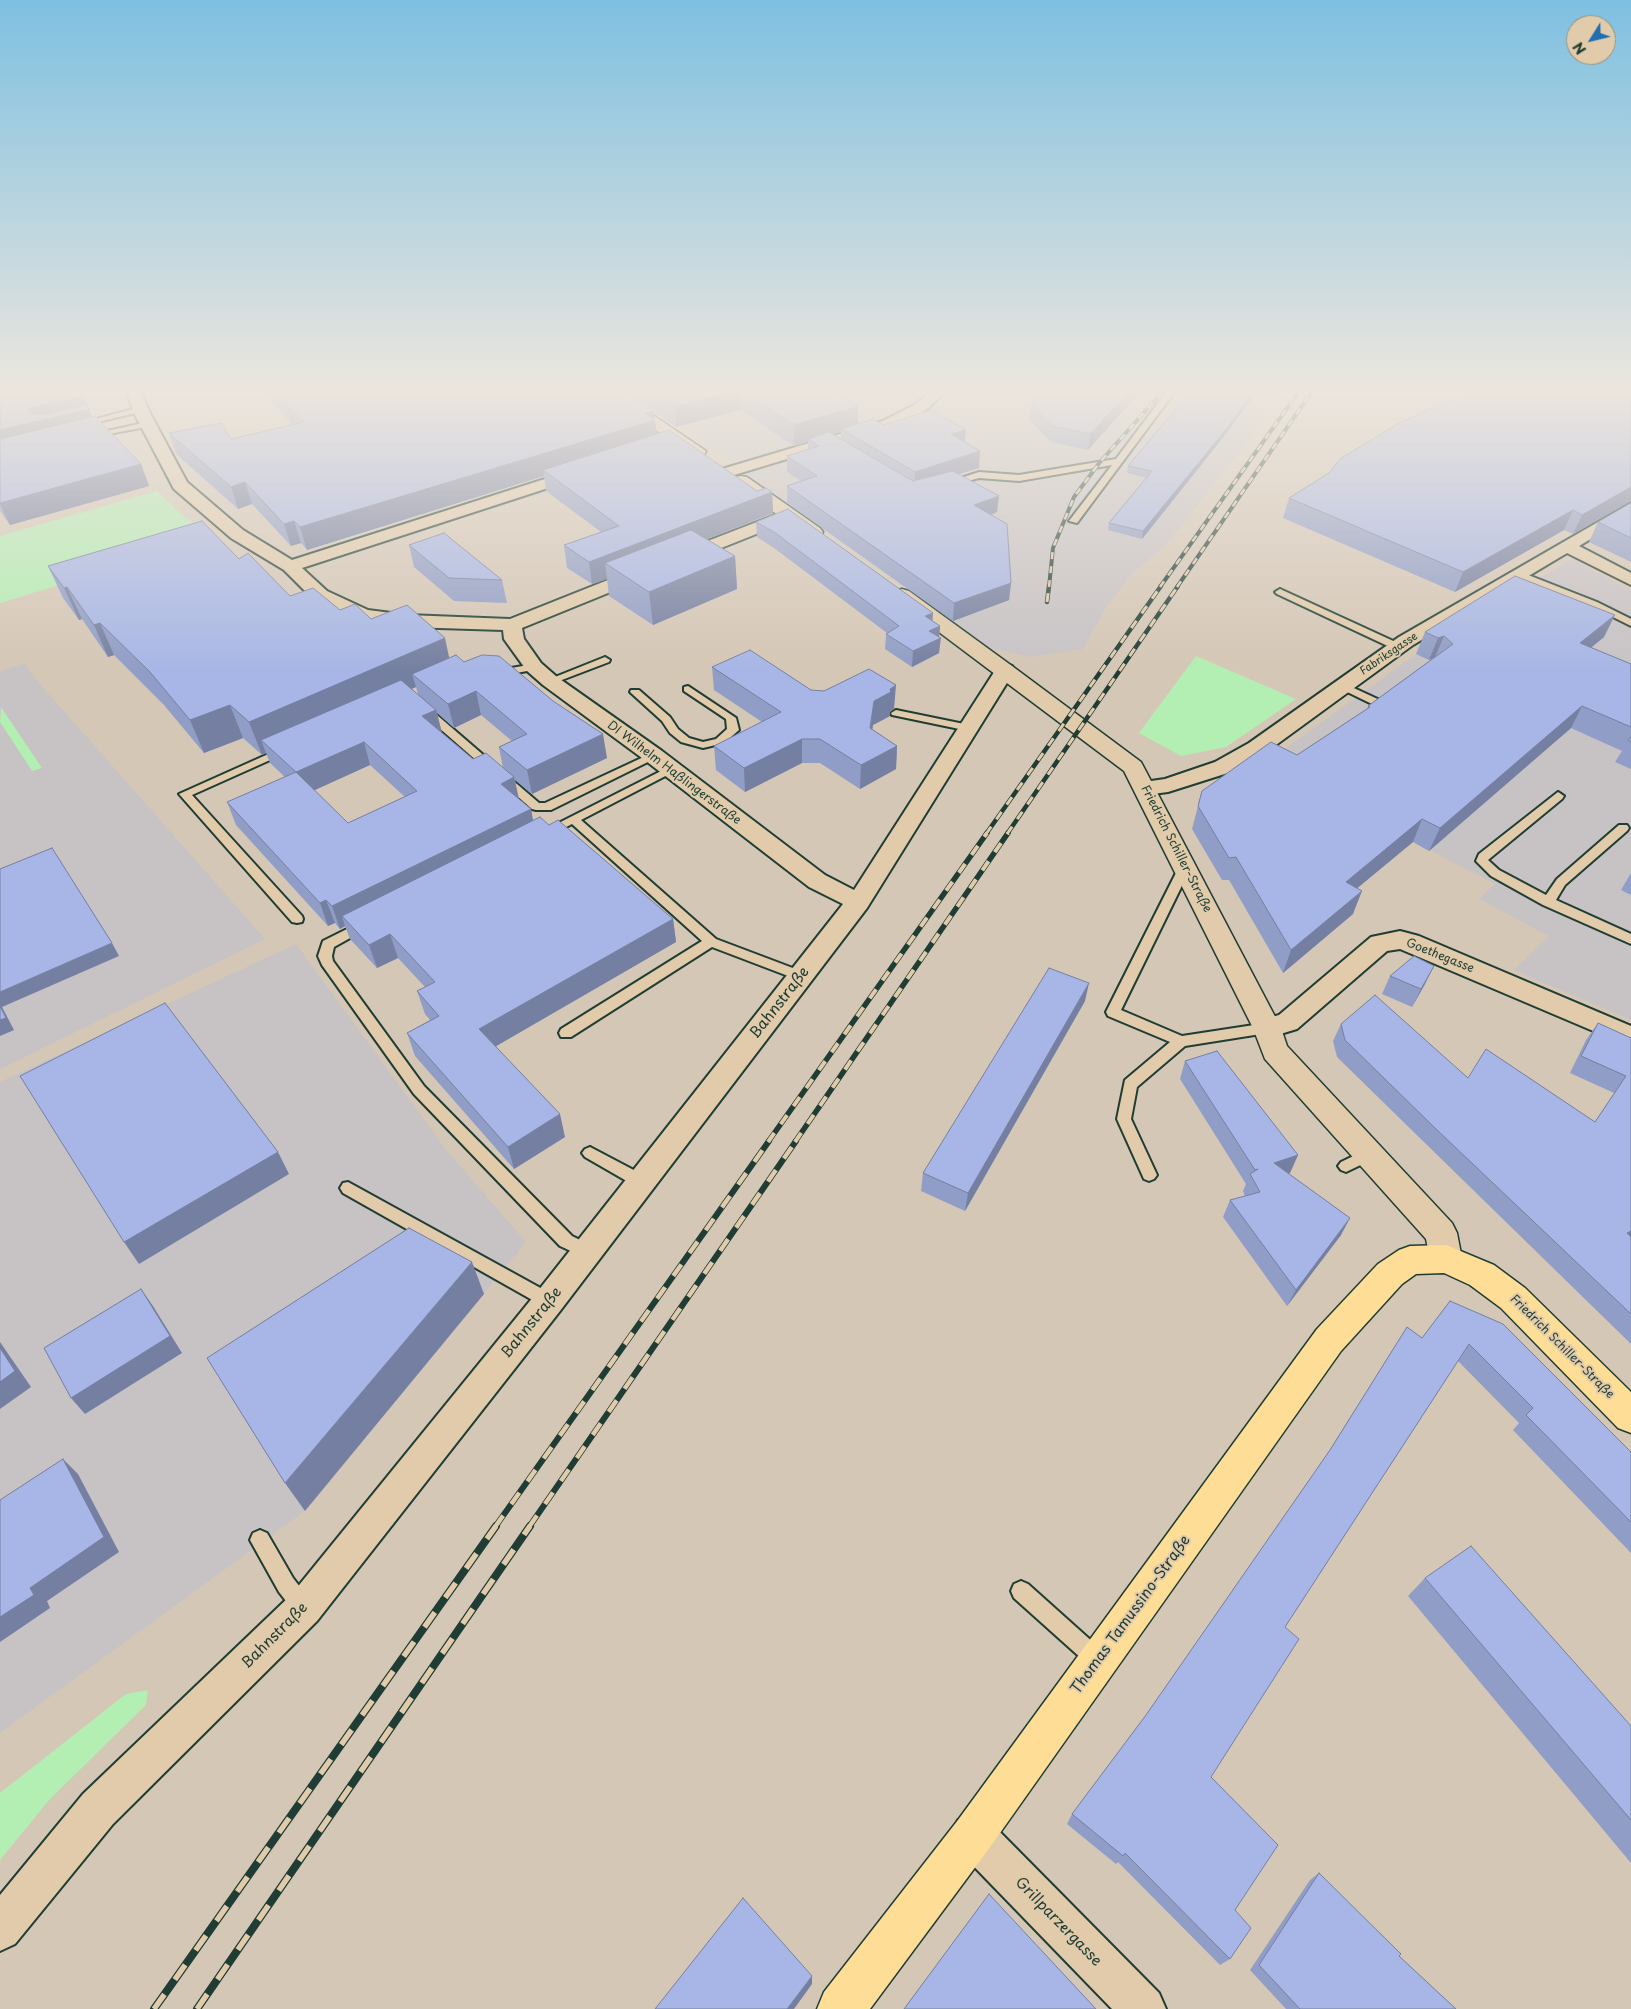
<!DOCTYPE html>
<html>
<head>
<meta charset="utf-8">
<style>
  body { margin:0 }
  #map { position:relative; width:1631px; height:2009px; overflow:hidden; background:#d5c7b6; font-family:"Playpen Sans",sans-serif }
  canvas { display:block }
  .north { position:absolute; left:1566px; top:15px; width:50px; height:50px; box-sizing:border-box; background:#e1cbaa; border:1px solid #93927b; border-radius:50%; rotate:234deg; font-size:14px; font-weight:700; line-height:20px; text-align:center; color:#1f3d34 }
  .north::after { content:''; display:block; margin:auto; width:18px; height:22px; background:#1f6fb2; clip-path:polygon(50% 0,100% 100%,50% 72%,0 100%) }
</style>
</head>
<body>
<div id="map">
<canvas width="1631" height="2009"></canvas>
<div class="north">N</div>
</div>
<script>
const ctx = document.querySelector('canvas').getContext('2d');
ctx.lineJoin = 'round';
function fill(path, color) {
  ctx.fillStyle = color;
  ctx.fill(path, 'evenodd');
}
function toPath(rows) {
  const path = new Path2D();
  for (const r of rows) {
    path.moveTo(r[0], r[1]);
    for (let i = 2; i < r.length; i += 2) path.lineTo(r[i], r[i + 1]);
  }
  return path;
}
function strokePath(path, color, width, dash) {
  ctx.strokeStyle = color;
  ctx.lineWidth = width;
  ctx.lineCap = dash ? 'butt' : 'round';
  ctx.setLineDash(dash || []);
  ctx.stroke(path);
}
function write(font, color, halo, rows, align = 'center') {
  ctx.font = font + ' "Playpen Sans",sans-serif';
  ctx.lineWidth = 4;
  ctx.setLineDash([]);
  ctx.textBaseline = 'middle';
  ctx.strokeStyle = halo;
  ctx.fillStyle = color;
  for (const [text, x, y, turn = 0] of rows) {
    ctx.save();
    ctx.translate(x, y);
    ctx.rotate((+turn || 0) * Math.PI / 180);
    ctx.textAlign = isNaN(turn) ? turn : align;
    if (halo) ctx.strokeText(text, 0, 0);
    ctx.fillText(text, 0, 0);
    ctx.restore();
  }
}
fill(toPath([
  [676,390,1286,390,1253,435,1167,544,1132,574,1106,608,1083,649,1031,657,990,648,824,531,643,398],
  [1572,559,1631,590,1631,1020,1514,970,1549,936,1479,899,1495,884,1264,764,1440,637],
  [25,663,32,675,265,939,0,1069,0,671],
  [296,944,447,1151,526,1242,305,1511,0,1733,0,1082]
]), '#c7c2c4');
fill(toPath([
  [157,491,181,514,215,538,0,603,0,536],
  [1196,656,1296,699,1226,747,1181,756,1139,733],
  [1,707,42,768,32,771,0,722],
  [148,1690,146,1705,50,1799,0,1860,0,1793,126,1694]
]), '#b3eeb3');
const lane = toPath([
  [1168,390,1176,390,1077,523,1069,521,1112,465,1019,481,979,478,950,486,946,483,979,472,1019,475,1116,459,1168,390],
  [141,407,145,409,144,411,81,426,77,424,141,407],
  [148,422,151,422,151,426,93,437,89,435,148,422],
  [1518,571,1597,602,1631,619,1631,626,1591,606,1515,576,1513,574,1518,571],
  [1280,589,1402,645,1403,647,1402,649,1394,649,1277,594,1275,592,1280,589],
  [605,657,610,660,609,662,554,683,550,684,545,681,605,657],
  [534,664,539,667,538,669,500,676,495,673,500,670,534,664],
  [1343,683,1382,701,1383,703,1378,706,1374,705,1339,688,1339,684,1343,683],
  [688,686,736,718,739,730,724,743,703,748,681,742,670,733,662,721,630,692,631,690,639,690,670,717,678,729,689,738,703,742,716,739,727,729,726,719,684,691,684,687,688,686],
  [426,708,430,709,539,803,545,803,650,754,654,753,660,756,551,810,536,810,532,809,422,713,421,711,426,708],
  [896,710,969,725,975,728,969,731,892,715,891,713,896,710],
  [284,747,290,750,288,752,192,795,302,916,303,919,302,922,297,923,292,922,179,794,284,747],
  [671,766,675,767,675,771,581,820,716,939,806,973,808,976,806,979,796,979,712,947,571,1037,561,1037,559,1033,561,1029,702,941,572,824,549,836,545,837,539,833,671,766],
  [1558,792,1564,796,1562,799,1488,860,1499,870,1546,895,1557,879,1619,825,1627,825,1629,828,1627,831,1565,885,1556,900,1631,934,1631,944,1543,905,1491,876,1476,861,1479,854,1558,792],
  [1185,863,1191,867,1121,1010,1182,1036,1267,1023,1272,1024,1274,1028,1272,1032,1267,1033,1185,1046,1137,1087,1131,1119,1157,1175,1154,1179,1149,1181,1144,1179,1117,1119,1125,1080,1170,1042,1108,1016,1106,1012,1179,867,1185,863],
  [363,921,368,922,369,925,368,928,334,947,332,956,333,961,424,1086,572,1236,594,1247,596,1252,594,1257,588,1259,560,1246,414,1094,322,965,318,956,323,941,363,921],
  [590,1147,647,1177,650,1182,647,1187,642,1188,637,1187,585,1157,582,1153,585,1149,590,1147],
  [1368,1149,1373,1151,1376,1155,1373,1159,1346,1172,1341,1170,1338,1166,1341,1162,1368,1149],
  [348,1182,555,1296,557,1301,555,1306,549,1308,543,1306,343,1193,340,1188,343,1183,348,1182],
  [260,1530,267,1533,293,1578,310,1600,313,1607,310,1614,303,1617,296,1614,279,1592,250,1540,253,1533,260,1530],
  [1021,1581,1028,1584,1105,1653,1108,1660,1105,1667,1098,1670,1091,1667,1014,1598,1011,1591,1014,1584,1021,1581]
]);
const street = toPath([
  [126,390,140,390,151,415,187,482,243,530,292,560,573,470,585,470,587,473,585,476,302,568,327,591,368,610,407,615,510,619,633,570,645,570,648,574,645,578,522,628,524,639,541,663,557,677,662,751,825,875,854,890,998,666,1005,664,1012,666,1015,670,867,908,560,1311,317,1621,113,1824,15,1944,0,1951,0,1895,83,1794,291,1595,538,1291,843,904,809,887,646,761,543,685,527,671,504,639,503,630,407,627,364,621,313,599,284,570,231,538,174,489,135,415,126,390],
  [932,390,947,390,926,410,893,427,734,475,722,475,720,472,722,469,883,421,916,404,932,390],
  [1631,503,1631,515,1579,546,1631,573,1631,585,1567,553,1413,645,1265,753,1231,772,1168,792,1145,795,1137,793,1134,788,1137,783,1165,779,1215,762,1249,743,1399,637,1631,503],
  [788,510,794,511,797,515,794,519,686,562,674,562,671,558,674,554,788,510],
  [1400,931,1419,936,1631,1026,1631,1047,1400,949,1387,951,1297,1029,1267,1038,1258,1035,1254,1028,1258,1021,1279,1015,1371,937,1400,931],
  [973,1814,988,1820,1159,1993,1166,2009,1112,2009,958,1850,952,1835,958,1820,973,1814]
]);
const secondary = toPath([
  [598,390,616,390,706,451,704,455,698,456,692,455,598,390],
  [741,476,747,477,820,528,823,532,820,536,808,536,735,485,732,481,735,477,741,476],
  [902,589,909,591,1012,666,1141,762,1281,1028,1287,1046,1452,1223,1457,1233,1462,1259,1457,1269,1446,1273,1435,1269,1430,1259,1426,1239,1265,1059,1253,1028,1124,771,895,599,892,595,895,591,902,589]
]);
const primary = toPath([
  [1446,1245,1494,1265,1525,1288,1631,1392,1631,1433,1618,1428,1501,1308,1470,1285,1444,1273,1416,1274,1402,1284,1341,1351,988,1850,870,2009,817,2009,824,1992,958,1820,1317,1329,1378,1264,1399,1250,1410,1246,1446,1245]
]);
strokePath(lane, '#1f3d34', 4);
strokePath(street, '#1f3d34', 4);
strokePath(secondary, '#1f3d34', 3);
strokePath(primary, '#1f3d34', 3);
fill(lane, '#e1cbaa');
fill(street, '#e1cbaa');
fill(secondary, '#e1cbaa');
fill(primary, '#fedd96');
const railFar4 = toPath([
  [1049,587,1053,548,1074,497,1100,462,1164,390],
  [1160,587,1300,390],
  [1177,587,1313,390]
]);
const railFar3 = toPath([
  [1047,602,1049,586],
  [986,834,1161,586],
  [1007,834,1178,586]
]);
const railFar2 = toPath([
  [768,1142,987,833],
  [795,1142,1008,833]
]);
const railFar1 = toPath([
  [495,1527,769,1141],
  [529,1527,796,1141]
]);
const rail = toPath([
  [154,2009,496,1526],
  [197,2009,530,1526]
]);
strokePath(railFar4, '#1f3d34', 4);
strokePath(railFar3, '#1f3d34', 4.5);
strokePath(railFar2, '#1f3d34', 5.5);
strokePath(railFar1, '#1f3d34', 6);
strokePath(rail, '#1f3d34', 8);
strokePath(railFar4, '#e1cbaa', 2.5, [7]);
strokePath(railFar3, '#e1cbaa', 3, [9]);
strokePath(railFar2, '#e1cbaa', 4, [11]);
strokePath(railFar1, '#e1cbaa', 4.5, [14]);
strokePath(rail, '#e1cbaa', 5.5, [18]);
fill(toPath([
  [0,390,92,416,141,464,149,486,10,525,0,511],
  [260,390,832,390,858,424,966,430,965,442,980,451,979,468,958,474,997,512,991,515,1011,583,1009,600,953,621,787,503,787,486,801,481,787,472,787,456,808,450,808,442,794,446,740,410,676,427,654,412,654,420,655,420,657,434,757,491,772,492,773,513,707,539,735,556,737,589,653,625,609,596,607,579,592,584,567,568,564,545,601,532,546,491,544,476,307,550,301,543,291,546,252,504,238,509,176,454,169,433,231,439,293,425],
  [841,432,841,439,832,434],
  [1046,390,1142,390,1088,450,1051,442,1029,420,1031,404],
  [1192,390,1258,390,1225,435,1142,539,1108,530,1109,523,1147,478,1127,473,1128,466],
  [1631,390,1631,501,1573,534,1564,530,1455,592,1283,518,1289,498],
  [1631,503,1631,562,1589,542,1598,522],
  [756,522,933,621,940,626,939,637,939,653,912,667,885,649,886,634,887,633,774,548,757,537],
  [409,545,502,580,507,603,454,601,414,567],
  [239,559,290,596,371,619,449,658,464,662,607,758,532,794,515,780,519,799,531,809,533,821,549,825,673,919,676,942,496,1046,565,1137,514,1169,415,1056,407,1033,430,1020,425,1014,417,991,425,987,398,958,377,968,350,939,345,926,340,929,335,923,328,926,236,825,227,802,285,777,270,763,266,753,262,755,243,738,204,753,164,705,114,655,108,657,82,619,79,620,63,598,48,566],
  [416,687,418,694,411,689],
  [437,713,454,728,481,715,512,741,499,747,503,768,473,759,442,733],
  [370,765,405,797,348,823,314,790],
  [1425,632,1604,637,1591,647,1631,664,1631,769,1615,762,1622,751,1571,728,1429,851,1413,842,1357,888,1353,914,1283,973,1229,880,1222,880,1192,829,1202,791,1297,755,1367,709,1368,706,1435,657,1429,660,1416,654],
  [712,667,894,709,890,712,890,716,873,725,872,729,897,746,896,769,860,789,820,763,802,763,745,792,716,770,714,746,762,722,714,690],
  [1631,873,1631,895,1621,890],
  [1390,976,1425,984,1412,1007,1382,994],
  [1085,1001,965,1211,921,1191,923,1173],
  [1598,1023,1631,1038,1631,1344,1427,1145,1337,1057,1333,1041,1341,1024,1468,1078,1595,1122,1614,1093,1570,1073,1586,1040],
  [1185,1061,1298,1155,1290,1173,1288,1174,1341,1235,1287,1306,1223,1217,1230,1200,1245,1196,1243,1191,1246,1184,1180,1079],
  [1450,1301,1631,1452,1631,1553,1513,1430,1519,1423,1458,1361,1285,1627,1211,1777,1235,1910,1230,1959,1220,1965,1118,1862,1116,1864,1067,1824,1072,1814,1146,1715,1324,1459,1407,1327,1422,1338],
  [1425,1578,1631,1726,1631,1863,1408,1596],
  [1319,1873,1399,1956,1456,2009,1286,2009,1250,1970,1310,1880]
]), '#909dc6');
fill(toPath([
  [740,390,740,410,676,427,675,406],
  [1131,390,1142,390,1088,450,1090,434],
  [1255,390,1258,390,1225,435,1142,539,1143,531],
  [84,396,97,430,0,454,0,430,28,411,30,408],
  [858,406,858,427,841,429,841,432,811,441,808,439,808,442,794,446,794,425],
  [654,411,654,421,655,420,657,441,543,470,544,476,307,550,300,527,645,413],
  [966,430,964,446,951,434],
  [980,451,979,468,914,488,915,472],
  [141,464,149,486,10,525,0,504,0,503],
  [245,482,252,504,238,509,231,487],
  [1631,487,1631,501,1573,534,1582,515],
  [772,492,773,513,621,573,605,563,607,579,592,584,589,562],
  [999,496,997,512,972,521,974,505],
  [1573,510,1564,530,1455,592,1463,572],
  [294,521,301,543,291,546,284,524],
  [735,556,737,589,653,625,649,592],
  [1011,583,1009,600,953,621,954,603],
  [67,587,82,619,79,620,64,588],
  [933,613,932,628,925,616],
  [1615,615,1604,637,1570,665,1580,643],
  [100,623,114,655,108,657,94,625],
  [940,626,939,639,941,638,939,653,912,667,913,651,929,631],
  [1444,636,1435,657,1429,660,1438,638],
  [445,638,452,671,412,674,416,687,273,750,261,740,266,753,262,755,249,722],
  [896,685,894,709,890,712,890,716,873,725,869,752,870,728,874,701],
  [476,691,481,715,454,728,448,704],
  [230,705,243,738,204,753,190,720],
  [1582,706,1571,728,1429,851,1440,828],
  [436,710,442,733,422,716],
  [603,734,607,758,532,794,527,770],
  [802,739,802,763,745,792,744,768],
  [364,742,370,765,304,795,296,772],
  [897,746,896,769,860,789,861,765],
  [514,777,519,800,501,784],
  [531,809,535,832,342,916,345,926,340,929,332,906],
  [1422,819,1413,842,1337,905,1346,882],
  [1362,891,1353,914,1283,973,1291,950],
  [326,900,335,923,328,926,320,903],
  [673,919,676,942,486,1052,479,1029],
  [390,934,398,958,377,968,369,945],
  [112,943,119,956,2,1007,14,1030,0,1036,0,992],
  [1434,966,1425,984,1412,1007,1421,989],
  [1089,983,1085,1001,965,1211,968,1193],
  [560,1114,565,1137,514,1169,508,1147],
  [278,1152,289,1174,139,1264,124,1242],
  [1298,1155,1290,1173,1266,1181,1274,1163],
  [1350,1218,1341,1235,1287,1306,1296,1290],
  [1631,1231,1631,1239,1627,1233],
  [472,1262,484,1294,305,1511,285,1483],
  [141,1289,153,1306,182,1353,85,1414,71,1398],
  [0,1342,31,1387,0,1409],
  [63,1459,78,1474,119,1552,47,1601,50,1608,0,1642,0,1617,30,1588],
  [812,1976,812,1984,794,2009,787,2009]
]), '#757fa1');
const building = toPath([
  [0,390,81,390,84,396,30,408,28,411,34,414,47,414,85,405,89,409,0,430,0,390],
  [273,390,622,390,654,411,645,413,655,420,300,527,294,521,284,524,245,482,231,487,169,433,221,423,231,439,304,422,273,390],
  [649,390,832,390,858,406,794,425,740,390,675,406,649,390],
  [1046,390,1131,390,1090,434,1053,426,1031,404,1046,390],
  [1192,390,1255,390,1227,428,1143,531,1109,523,1152,471,1128,466,1192,390],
  [1474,390,1631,390,1631,487,1582,515,1573,510,1463,572,1289,498,1329,473,1340,459,1399,423,1474,390],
  [932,410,966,430,951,434,980,451,915,472,841,429,873,419,883,425,932,410],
  [95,416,141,464,0,503,0,439,95,416],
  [669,430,757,491,766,488,772,492,589,562,564,545,619,526,543,470,669,430],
  [829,432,913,481,953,471,999,496,974,505,1007,524,1011,583,954,603,787,486,817,476,787,456,819,446,808,439,829,432],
  [1631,503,1631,538,1598,522,1631,503],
  [788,509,933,613,925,616,940,626,929,631,941,638,913,651,886,634,899,626,774,532,756,522,788,509],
  [202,521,239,559,248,553,290,596,313,588,340,610,355,604,371,619,407,605,445,638,249,722,230,705,190,720,150,672,100,623,94,625,67,587,64,588,48,566,202,521],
  [691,530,735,556,649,592,605,563,691,530],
  [444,533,502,580,449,578,409,545,444,533],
  [1515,576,1615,615,1580,643,1631,664,1631,727,1582,706,1440,828,1422,819,1346,882,1362,891,1291,950,1236,857,1229,858,1198,806,1202,791,1271,742,1297,755,1370,707,1368,706,1453,644,1444,636,1438,638,1425,632,1515,576],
  [750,650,811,690,824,691,869,669,896,685,890,689,891,692,874,701,870,728,897,746,861,765,820,739,802,739,744,768,714,746,781,712,712,667,750,650],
  [456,655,464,662,482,655,499,656,553,701,603,734,527,770,499,747,527,734,476,691,448,704,412,674,456,655],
  [401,680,436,710,422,716,473,759,486,753,514,777,501,784,531,809,332,906,326,900,320,903,227,802,296,772,261,740,401,680],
  [364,742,417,791,348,823,296,772,364,742],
  [1631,737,1631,742,1628,740,1631,737],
  [540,817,549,825,558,820,673,919,479,1029,560,1114,508,1147,407,1033,439,1016,417,991,435,982,390,934,369,945,342,916,540,817],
  [52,848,112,943,0,992,0,869,52,848],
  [1414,956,1434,966,1421,989,1390,976,1414,956],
  [1049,968,1089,983,968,1193,923,1173,1049,968],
  [1375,995,1468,1078,1486,1049,1595,1122,1626,1076,1581,1056,1598,1023,1631,1038,1631,1231,1627,1233,1631,1237,1631,1314,1436,1129,1345,1040,1341,1024,1375,995],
  [165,1003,278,1152,124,1242,20,1076,165,1003],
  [0,1006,6,1018,0,1020,0,1006],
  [1217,1051,1298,1155,1274,1163,1350,1218,1296,1290,1230,1200,1260,1192,1250,1174,1258,1169,1255,1170,1185,1061,1217,1051],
  [409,1228,472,1262,285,1483,207,1358,409,1228],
  [141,1289,170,1336,71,1398,44,1348,141,1289],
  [1450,1301,1503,1324,1631,1452,1631,1522,1526,1415,1533,1408,1469,1344,1285,1627,1299,1639,1211,1777,1278,1845,1235,1910,1251,1928,1230,1959,1125,1853,1123,1856,1072,1814,1146,1715,1330,1450,1407,1327,1422,1338,1450,1301],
  [0,1348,15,1371,0,1382,0,1348],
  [63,1459,104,1537,30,1588,34,1595,0,1617,0,1500,63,1459],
  [1471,1546,1631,1726,1631,1820,1425,1578,1471,1546],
  [1319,1873,1401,1954,1399,1956,1456,2009,1300,2009,1259,1965,1319,1873],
  [989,1894,1096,2009,904,2009,989,1894],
  [743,1898,812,1976,787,2009,655,2009,743,1898]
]);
fill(building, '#a7b6e6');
strokePath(building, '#757fa1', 1);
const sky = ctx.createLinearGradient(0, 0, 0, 671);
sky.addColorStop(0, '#7ec0e1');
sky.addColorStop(0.58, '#ece6de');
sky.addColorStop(1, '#ece6de00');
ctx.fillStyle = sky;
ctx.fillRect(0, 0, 1631, 671);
write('11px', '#1f3d34', '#e1cbaa', [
  ["Fabriksgasse",1389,654,-34]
]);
write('12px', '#1f3d34', '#e1cbaa', [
  ["DI Wilhelm Haßlingerstraße",674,773,37],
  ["Friedrich Schiller-Straße",1176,849,63],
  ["Goethegasse",1440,956,22],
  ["Friedrich Schiller-Straße",1562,1347,45]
]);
write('15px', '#1f3d34', '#e1cbaa', [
  ["Bahnstraße",780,1003,-52],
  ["Bahnstraße",532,1323,-51],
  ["Thomas Tamussino-Straße",1131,1615,-54],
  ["Bahnstraße",275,1636,-45],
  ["Grillparzergasse",1058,1922,46]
]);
</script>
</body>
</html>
